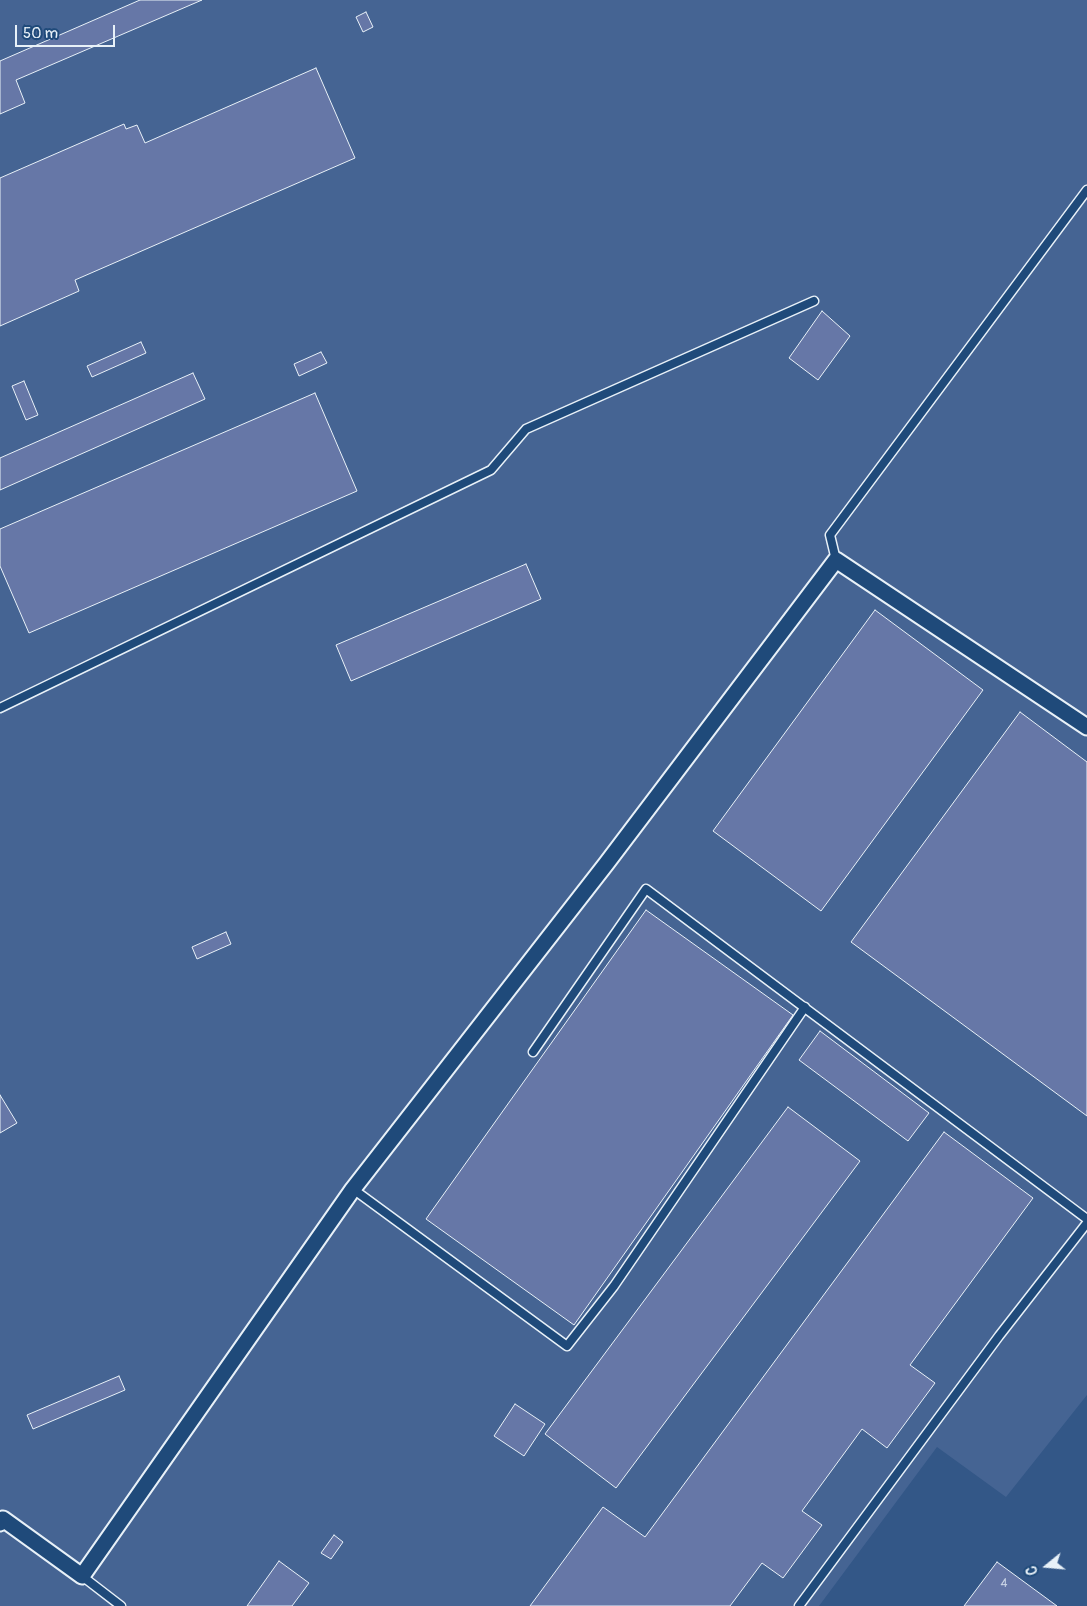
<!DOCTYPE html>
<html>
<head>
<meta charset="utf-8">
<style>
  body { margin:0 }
  #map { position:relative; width:1087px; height:1606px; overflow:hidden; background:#335787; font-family:Pangolin,sans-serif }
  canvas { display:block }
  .north { position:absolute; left:1022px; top:1541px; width:50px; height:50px; -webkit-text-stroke:4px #1f4a7a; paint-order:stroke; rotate:253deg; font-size:14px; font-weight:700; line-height:20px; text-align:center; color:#e8f1f8 }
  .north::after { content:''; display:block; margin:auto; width:18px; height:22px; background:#e8f1f8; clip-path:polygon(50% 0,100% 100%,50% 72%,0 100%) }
  .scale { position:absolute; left:15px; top:25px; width:100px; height:22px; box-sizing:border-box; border:2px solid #e8f1f8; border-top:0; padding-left:6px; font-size:15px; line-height:18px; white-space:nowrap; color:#e8f1f8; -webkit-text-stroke:4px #1f4a7a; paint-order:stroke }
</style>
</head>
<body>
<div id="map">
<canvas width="1087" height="1606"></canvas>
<div class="north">С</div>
<div class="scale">50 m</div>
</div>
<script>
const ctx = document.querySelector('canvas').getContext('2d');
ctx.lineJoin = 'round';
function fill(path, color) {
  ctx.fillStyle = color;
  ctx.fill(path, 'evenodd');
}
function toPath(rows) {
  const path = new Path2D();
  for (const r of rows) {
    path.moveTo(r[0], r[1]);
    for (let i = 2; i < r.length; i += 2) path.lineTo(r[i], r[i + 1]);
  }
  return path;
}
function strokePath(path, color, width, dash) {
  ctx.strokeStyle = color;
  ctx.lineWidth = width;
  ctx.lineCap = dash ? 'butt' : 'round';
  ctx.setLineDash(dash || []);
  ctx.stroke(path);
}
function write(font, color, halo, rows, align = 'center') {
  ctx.font = font + ' Pangolin,sans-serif';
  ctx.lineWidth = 4;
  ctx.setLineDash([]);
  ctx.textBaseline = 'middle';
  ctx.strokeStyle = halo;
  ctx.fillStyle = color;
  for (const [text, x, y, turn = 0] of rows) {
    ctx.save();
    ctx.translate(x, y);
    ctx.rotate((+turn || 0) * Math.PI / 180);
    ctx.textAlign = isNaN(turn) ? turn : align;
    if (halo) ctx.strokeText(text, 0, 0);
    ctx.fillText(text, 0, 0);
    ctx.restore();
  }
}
fill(toPath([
  [0,0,1087,0,1087,1395,1006,1497,937,1447,819,1606,0,1606]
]), '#456493');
const building = toPath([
  [140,0,202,0,16,80,25,103,0,114,0,61,140,0],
  [366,12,373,27,363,32,356,17,366,12],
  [316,68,355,158,75,280,79,291,0,326,0,178,124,124,126,129,137,125,145,143,316,68],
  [822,311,850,336,818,380,789,358,822,311],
  [141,342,146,353,92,377,87,366,141,342],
  [321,352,327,363,299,376,294,364,321,352],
  [193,373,205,399,0,490,0,458,193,373],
  [24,381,38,415,26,420,12,386,24,381],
  [315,393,357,491,29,633,0,566,0,529,315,393],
  [526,564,541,599,351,681,336,645,526,564],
  [875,610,983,690,821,911,713,831,875,610],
  [1020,712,1087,762,1087,1116,851,942,1020,712],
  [646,910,793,1015,574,1325,426,1219,646,910],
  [226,932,231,944,197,959,192,947,226,932],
  [820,1031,929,1113,908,1141,799,1060,820,1031],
  [0,1095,17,1123,0,1133,0,1095],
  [788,1107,860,1161,616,1488,545,1434,788,1107],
  [944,1132,1033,1198,910,1365,935,1383,887,1448,862,1429,802,1511,822,1525,783,1578,762,1563,730,1606,530,1606,603,1507,645,1537,944,1132],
  [119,1376,125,1390,33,1429,27,1415,119,1376],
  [515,1404,545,1424,524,1456,494,1436,515,1404],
  [334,1535,343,1542,331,1559,321,1553,334,1535],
  [279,1561,309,1583,292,1606,247,1606,279,1561],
  [997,1562,1057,1606,964,1606,997,1562]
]);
fill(building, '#6677a7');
strokePath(building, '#e8f1f8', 1);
const lane = toPath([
  [836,560,830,535,1087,190],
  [0,708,491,470,526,429,814,301],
  [533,1052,646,889,1087,1219],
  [353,1189,567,1346,614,1286,805,1007],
  [82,1576,121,1606],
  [799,1606,999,1336,1087,1223]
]);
const street = toPath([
  [0,1523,3,1519,82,1576,353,1189,606,864,836,560,1087,727]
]);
strokePath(lane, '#e8f1f8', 11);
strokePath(street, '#e8f1f8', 19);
strokePath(lane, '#1f4a7a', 8);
strokePath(street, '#1f4a7a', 15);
write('12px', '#c8d2e4', null, [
  ["4",1004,1584]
]);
</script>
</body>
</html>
